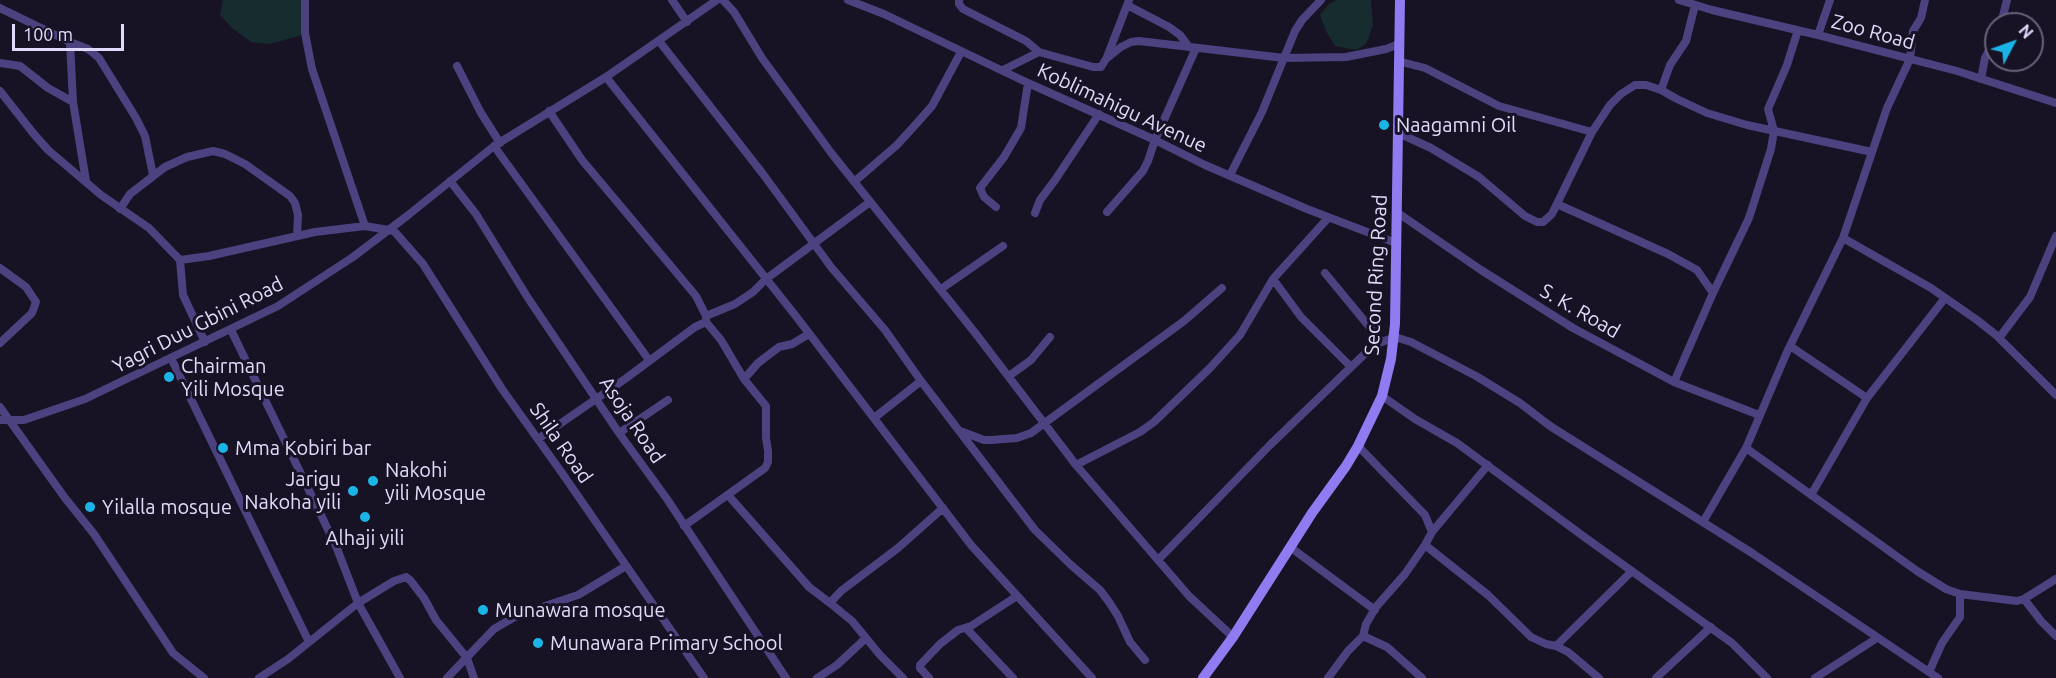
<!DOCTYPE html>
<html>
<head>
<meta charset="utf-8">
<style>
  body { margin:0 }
  #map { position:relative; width:2056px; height:678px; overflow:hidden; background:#181225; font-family:Ubuntu,sans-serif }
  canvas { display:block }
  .north { position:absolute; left:1984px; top:12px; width:60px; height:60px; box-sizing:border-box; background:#181225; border:2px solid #69627b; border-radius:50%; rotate:49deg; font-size:16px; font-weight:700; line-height:24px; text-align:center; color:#e3dafb }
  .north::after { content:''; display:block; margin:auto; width:21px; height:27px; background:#1ab4e7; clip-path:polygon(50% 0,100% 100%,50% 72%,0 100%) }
  .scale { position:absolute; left:12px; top:24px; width:112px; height:27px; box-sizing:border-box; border:3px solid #e3dafb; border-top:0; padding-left:8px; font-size:18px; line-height:21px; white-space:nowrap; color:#e3dafb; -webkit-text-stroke:4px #181225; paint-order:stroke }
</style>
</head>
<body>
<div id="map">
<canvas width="2056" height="678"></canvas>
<div class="north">N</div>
<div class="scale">100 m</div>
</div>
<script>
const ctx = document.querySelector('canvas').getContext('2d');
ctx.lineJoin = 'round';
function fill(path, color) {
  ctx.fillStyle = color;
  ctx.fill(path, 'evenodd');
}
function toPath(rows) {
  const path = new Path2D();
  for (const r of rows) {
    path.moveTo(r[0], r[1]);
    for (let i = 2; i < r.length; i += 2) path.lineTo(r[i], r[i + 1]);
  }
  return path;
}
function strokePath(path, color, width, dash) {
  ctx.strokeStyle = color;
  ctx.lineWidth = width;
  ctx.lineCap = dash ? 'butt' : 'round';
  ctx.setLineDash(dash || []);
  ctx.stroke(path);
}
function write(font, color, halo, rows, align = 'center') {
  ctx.font = font + ' Ubuntu,sans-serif';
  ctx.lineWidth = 6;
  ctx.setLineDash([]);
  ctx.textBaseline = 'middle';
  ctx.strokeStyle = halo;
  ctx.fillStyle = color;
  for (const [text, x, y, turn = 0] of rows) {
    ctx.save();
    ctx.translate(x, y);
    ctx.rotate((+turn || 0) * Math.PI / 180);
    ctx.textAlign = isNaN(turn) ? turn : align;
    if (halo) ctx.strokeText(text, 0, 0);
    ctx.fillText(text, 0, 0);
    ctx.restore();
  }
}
fill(toPath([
  [223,0,303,0,302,35,270,44,251,42,232,28,220,15],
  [1336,0,1371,0,1373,25,1366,44,1356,50,1335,46,1326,31,1320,15,1329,4]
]), '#162c2f');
strokePath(toPath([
  [305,0,305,33,312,69,365,226],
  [672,0,687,22],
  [723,0,734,12,762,58,832,154,976,334,1076,465,1189,596,1233,637],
  [848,0,884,14,1028,83,1155,140,1205,165,1307,209,1396,243],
  [959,0,959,4,963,9,1026,41,1039,52,1093,67,1101,67,1106,59,1121,47,1131,42,1139,41,1284,58,1346,57,1386,49,1399,44],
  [1679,0,1712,10,1818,35,1957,71,2056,103],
  [1127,5,1169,27,1180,35,1189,47],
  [0,8,70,42,88,49,99,58,136,118,145,136,153,175],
  [2001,24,2007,0],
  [1818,35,1830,0],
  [659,41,763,174,831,267,885,330,921,381,1035,530,1071,565,1100,590,1109,602,1118,616,1130,642,1145,660],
  [70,42,73,102,86,181],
  [1107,57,1129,0],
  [1398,61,1425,68,1499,106,1592,132],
  [0,63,20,66,48,88,73,102],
  [457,66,481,113,500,143],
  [1003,70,1039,52],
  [606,77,795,315,971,545,1092,678],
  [1981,79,1985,58,1996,38],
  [1661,90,1670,65,1686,41,1695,5],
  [0,91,33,133,48,150,101,195,149,228,180,260,183,295,205,342],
  [549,111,582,160,696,296,706,316,706,322,721,340,744,379,766,406,766,438,768,451,768,462,765,468,684,526],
  [1398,133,1431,148,1479,177,1525,216,1537,222,1543,222,1552,214,1592,132,1610,105,1621,94,1635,85,1646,85,1661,90,1677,99,1707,113,1747,125,1872,152],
  [494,146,649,360],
  [1230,175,1262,112,1295,31,1302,20,1321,0],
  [450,181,476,214,528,298,619,433,667,499,786,678],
  [854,182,897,145,917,123,932,106,961,52],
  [1557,204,1668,254,1697,270,1713,293],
  [996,207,984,197,980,188,1004,157,1021,128,1028,83],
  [120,209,130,194,165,167,187,157,213,151,225,154,245,164,290,196,295,203,298,215,297,236],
  [1107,212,1143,171,1148,161,1155,140,1196,48],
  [1035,213,1040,200,1055,180,1099,114],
  [1398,213,1481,270,1573,328,1674,382,1759,415],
  [1843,238,1931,288,1977,320,1996,335,2056,395],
  [180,260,209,256,315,232,365,226,394,231,423,264,502,389,562,473,704,678],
  [0,268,26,287,36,302,32,313,0,343],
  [1325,273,1381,341],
  [1273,279,1301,317,1351,367],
  [941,289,1003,246],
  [706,316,735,304,753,292,766,279,870,202],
  [231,330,336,546,358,603,400,678],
  [1999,338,2030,297,2056,236],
  [1790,346,1867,398],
  [171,358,309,642],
  [1009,376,1031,360,1050,337],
  [744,379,758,363,779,347,792,344,809,334],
  [1674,382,1713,293,1749,218,1771,149,1774,131,1768,109,1787,65,1798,30],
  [1382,396,1415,419,1457,443,1583,536,1732,643,1767,678],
  [0,407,65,498,94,534,173,653,204,678],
  [874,418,921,381],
  [0,420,24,420,85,399,278,306,353,257,407,216,494,146,606,77,717,0],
  [963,432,984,440,991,440,1017,438,1031,433,1184,321,1222,288],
  [619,433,668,400],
  [538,439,625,379,695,327,706,322],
  [1358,446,1425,515,1432,532,1425,545,1488,595,1531,637,1546,644,1556,646,1568,652,1599,678],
  [1746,448,1917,571,1946,589,1960,594,2017,601,2024,599,2056,579],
  [1076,465,1140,432,1154,422,1210,368,1240,335,1273,279,1328,218],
  [728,495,809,587,830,603],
  [1811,495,1867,398,1945,298],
  [1703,522,1746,448,1787,352,1843,238,1887,108,1910,59,1913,31,1921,18,1925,0],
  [1432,532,1488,465],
  [1290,547,1375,610],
  [1158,560,1271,444,1374,345,1395,337,1411,342,1476,376,1520,403,1550,426,1752,553,1938,678],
  [2024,599,2041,621,2056,636],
  [966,628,1013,678],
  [1363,636,1387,647,1422,678],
  [1556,646,1632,571],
  [1929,672,1942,643,1960,617,1960,594],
  [259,678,288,659,358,603,394,581,406,577,410,580,424,598,436,620,467,658,474,678],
  [447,678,494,629,518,615,578,595,626,566],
  [817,678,837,665,866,638],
  [903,678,880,655,852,621,830,603,841,591,898,548,943,508],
  [929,678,920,668,920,665,940,644,958,630,971,626,1017,596],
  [1328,678,1348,651,1363,636,1366,624,1376,607,1405,574,1425,545],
  [1656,678,1711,627],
  [1815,678,1877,638]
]), '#4d4280', 8);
strokePath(toPath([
  [1203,678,1233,637,1312,513,1346,466,1358,446,1382,396,1391,359,1395,324,1400,0]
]), '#907bf1', 10);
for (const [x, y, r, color] of [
  [1384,125,6,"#1ab4e7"],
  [169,377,6,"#1ab4e7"],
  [223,448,6,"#1ab4e7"],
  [373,481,6,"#1ab4e7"],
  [353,491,6,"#1ab4e7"],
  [90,507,6,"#1ab4e7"],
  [365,517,6,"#1ab4e7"],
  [483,610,6,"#1ab4e7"],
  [538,643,6,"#1ab4e7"]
]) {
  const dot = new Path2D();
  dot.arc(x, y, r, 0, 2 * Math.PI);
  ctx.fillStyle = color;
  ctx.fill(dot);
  strokePath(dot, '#181225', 2);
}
write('20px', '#e3dafb', '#181225', [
  ["Zoo Road",1873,32,15],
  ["Koblimahigu Avenue",1122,108,25],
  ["Second Ring Road",1376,275,-87],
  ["S. K. Road",1580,311,30],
  ["Yagri Duu Gbini Road",198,325,-27],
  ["Asoja Road",632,420,56],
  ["Shila Road",561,443,55]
]);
write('20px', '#e3dafb', '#181225', [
  ["Naagamni Oil",1396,125],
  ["Chairman",181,366],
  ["Yili Mosque",181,389],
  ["Mma Kobiri bar",235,448],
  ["Nakohi",385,470],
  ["yili Mosque",385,493],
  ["Jarigu",341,479,"right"],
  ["Nakoha yili",341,502,"right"],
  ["Yilalla mosque",102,507],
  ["Alhaji yili",365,538,"center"],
  ["Munawara mosque",495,610],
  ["Munawara Primary School",550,643]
], 'left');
</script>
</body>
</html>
